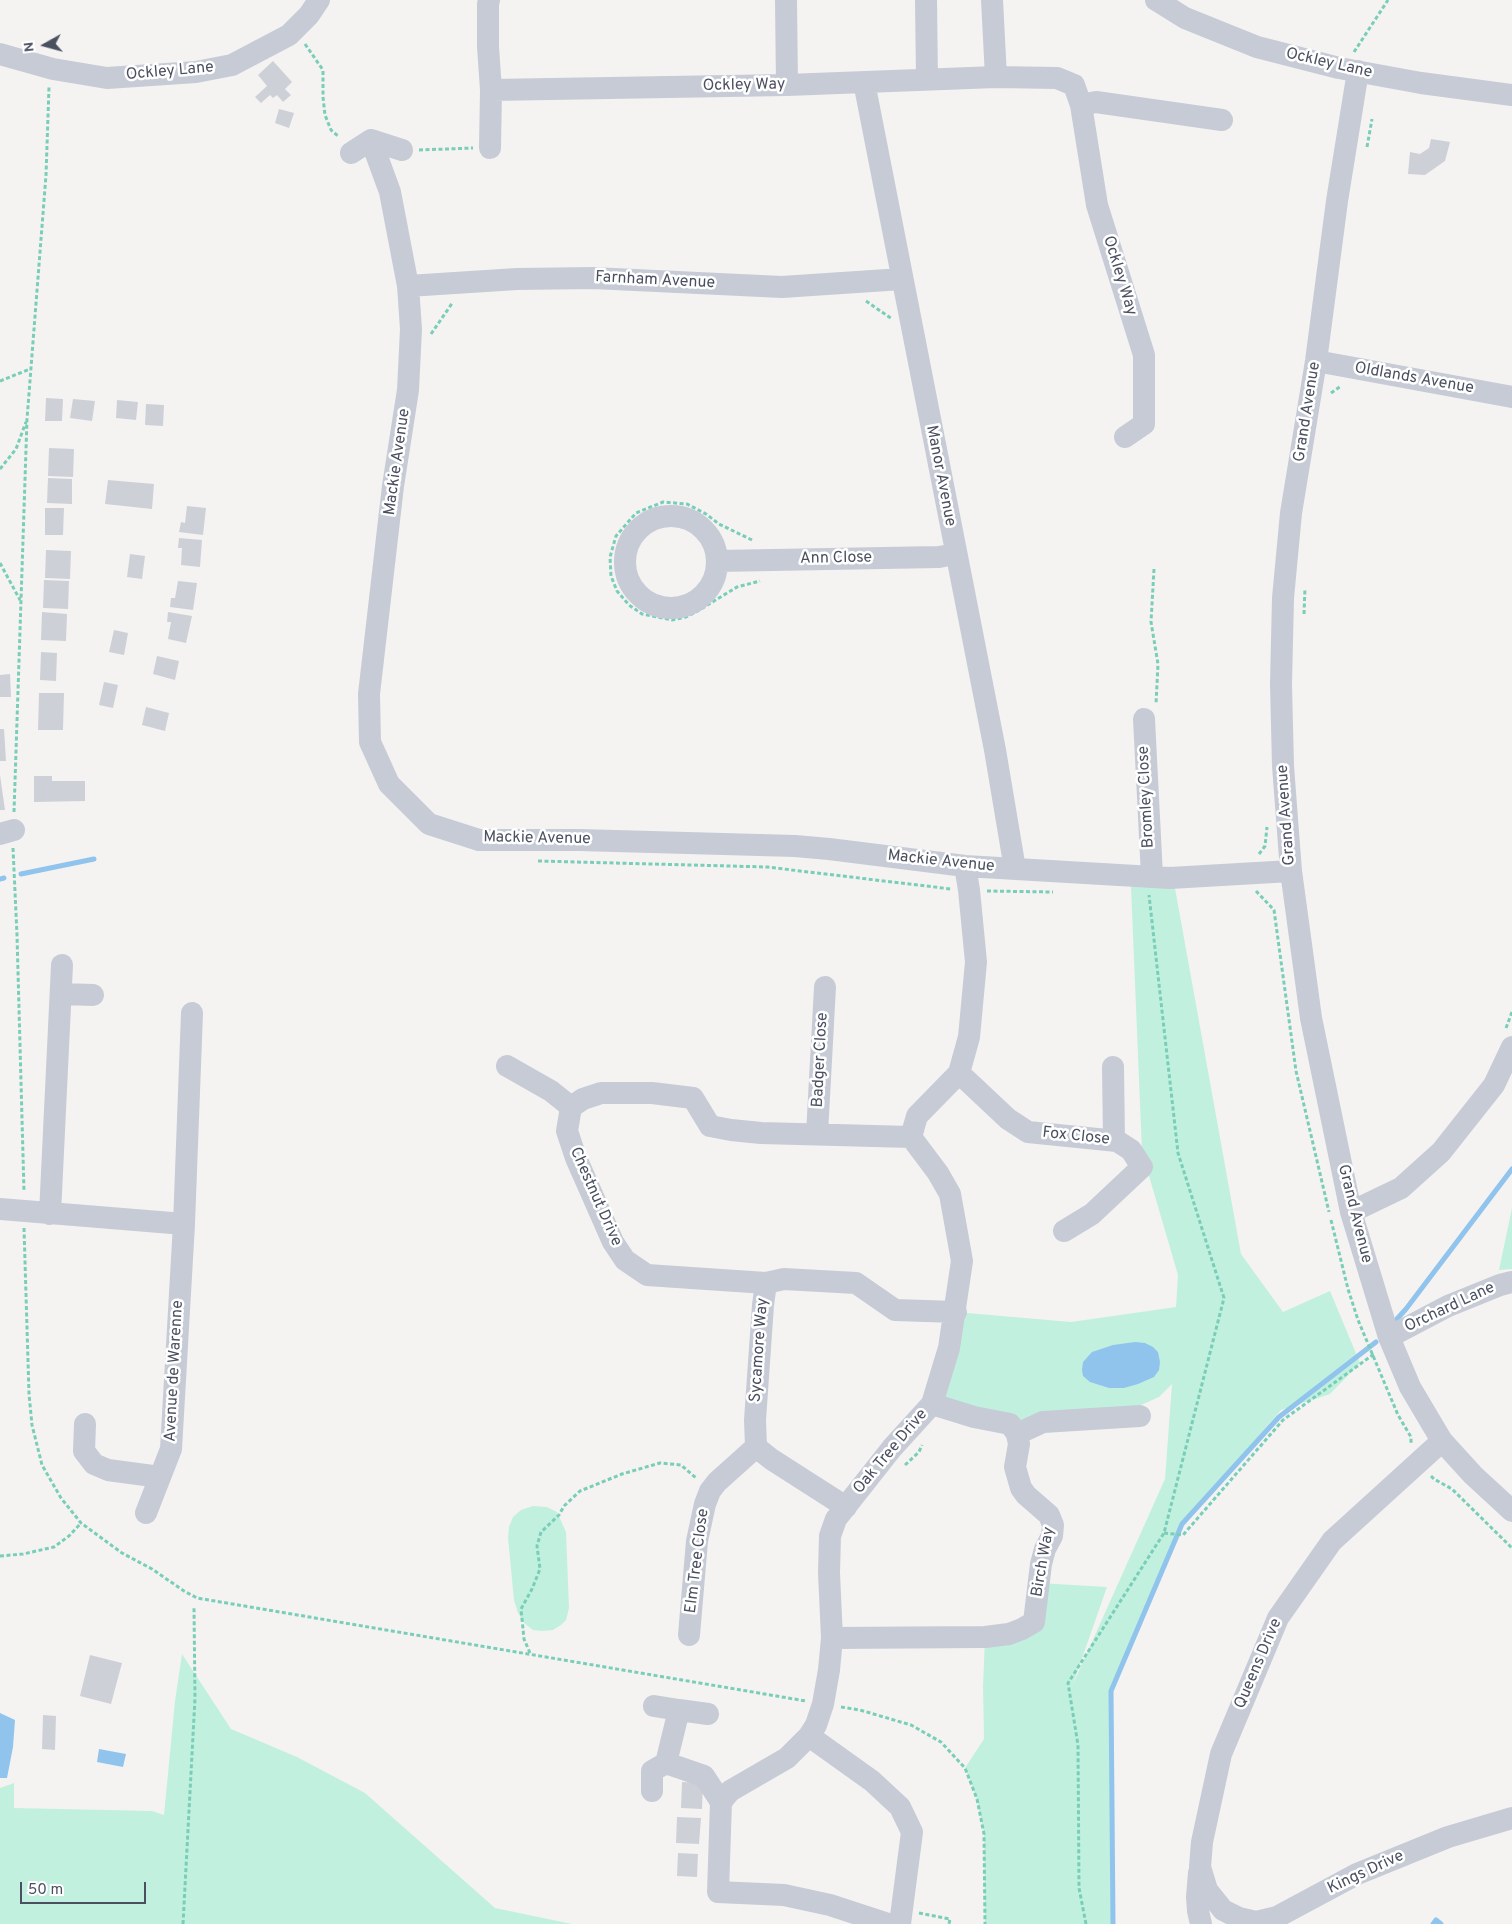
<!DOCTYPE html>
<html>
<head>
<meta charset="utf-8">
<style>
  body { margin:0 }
  #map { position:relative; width:1512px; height:1924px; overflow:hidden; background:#f4f3f2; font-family:Overpass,sans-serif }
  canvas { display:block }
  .north { position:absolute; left:20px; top:20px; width:50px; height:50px; -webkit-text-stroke:4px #fff; paint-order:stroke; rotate:263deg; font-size:14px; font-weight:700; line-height:20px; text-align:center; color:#4a5060 }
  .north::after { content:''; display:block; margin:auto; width:18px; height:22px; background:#4a5060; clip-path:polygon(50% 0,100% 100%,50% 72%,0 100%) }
  .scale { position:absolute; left:20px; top:1882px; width:126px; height:22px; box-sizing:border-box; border:2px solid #4a5060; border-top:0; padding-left:6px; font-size:15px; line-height:18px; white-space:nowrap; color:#4a5060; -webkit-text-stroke:4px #fff; paint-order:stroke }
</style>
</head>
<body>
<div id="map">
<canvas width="1512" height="1924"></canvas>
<div class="north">N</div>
<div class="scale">50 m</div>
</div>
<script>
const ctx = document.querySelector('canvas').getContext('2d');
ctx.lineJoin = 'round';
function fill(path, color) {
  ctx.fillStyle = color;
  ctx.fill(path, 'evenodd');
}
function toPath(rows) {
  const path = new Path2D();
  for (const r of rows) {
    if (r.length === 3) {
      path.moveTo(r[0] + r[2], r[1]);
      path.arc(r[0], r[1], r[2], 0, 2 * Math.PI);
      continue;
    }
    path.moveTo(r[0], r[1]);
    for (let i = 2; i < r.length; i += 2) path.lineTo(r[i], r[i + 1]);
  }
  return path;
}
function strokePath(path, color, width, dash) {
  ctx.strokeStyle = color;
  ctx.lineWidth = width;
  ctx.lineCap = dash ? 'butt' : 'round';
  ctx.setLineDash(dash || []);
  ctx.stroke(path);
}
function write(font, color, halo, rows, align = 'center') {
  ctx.font = font + ' Overpass,sans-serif';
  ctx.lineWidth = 5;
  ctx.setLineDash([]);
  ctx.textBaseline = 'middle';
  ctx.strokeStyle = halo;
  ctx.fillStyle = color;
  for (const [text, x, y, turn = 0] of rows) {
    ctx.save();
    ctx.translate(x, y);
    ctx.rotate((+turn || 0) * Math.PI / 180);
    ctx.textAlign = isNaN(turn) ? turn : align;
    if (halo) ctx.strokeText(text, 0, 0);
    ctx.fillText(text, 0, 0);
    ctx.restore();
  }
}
fill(toPath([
  [1171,866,1241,1254,1283,1312,1330,1291,1360,1363,1330,1394,1281,1410,1182,1524,1111,1691,1113,1924,985,1924,984,1834,977,1799,965,1768,984,1739,983,1687,985,1637,1022,1629,1039,1583,1107,1587,1073,1684,1165,1479,1172,1384,1159,1397,1141,1405,1010,1424,932,1404,956,1312,1071,1322,1176,1307,1178,1275,1142,1152,1131,887],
  [1512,1208,1512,1269,1499,1270],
  [533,1506,547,1507,557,1512,566,1532,569,1608,566,1620,561,1625,553,1630,542,1631,533,1630,524,1623,518,1613,514,1600,508,1538,509,1527,513,1517,521,1510],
  [182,1654,231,1729,297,1757,365,1793,495,1908,572,1924,0,1924,0,1788,14,1783,14,1808,152,1811,164,1815,175,1701]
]), '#c2f0df');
fill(toPath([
  [1135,1342,1145,1343,1153,1347,1158,1352,1160,1362,1159,1370,1154,1377,1138,1384,1124,1388,1109,1388,1090,1382,1083,1376,1082,1370,1083,1362,1092,1352,1113,1345],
  [0,1713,15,1720,13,1747,7,1778,0,1778],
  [99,1749,126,1754,123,1767,97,1762]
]), '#90c4ec');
strokePath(toPath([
  [21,874,94,859],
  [0,879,4,878],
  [1396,1320,1406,1309,1512,1169],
  [1113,1924,1111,1691,1182,1524,1279,1417,1376,1342],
  [1433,1924,1436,1920,1441,1924]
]), '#90c4ec', 5);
fill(toPath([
  [273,61,292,82,285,89,291,95,283,102,277,95,273,98,270,95,261,103,255,97,267,86,258,75],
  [279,109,294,113,289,128,275,123],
  [1431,139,1450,142,1445,161,1425,175,1408,174,1410,152,1420,154,1429,148],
  [46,398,63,399,62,421,45,421],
  [73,399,95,401,92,421,70,418],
  [117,400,138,402,136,420,116,418],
  [146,404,164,405,163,426,145,425],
  [49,448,74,449,73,477,48,476],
  [48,478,72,479,72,504,47,503],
  [108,480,154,484,152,509,105,504],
  [187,506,206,508,203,535,179,532,181,522,185,523],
  [45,508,64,508,63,535,45,535],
  [179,538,202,540,200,567,181,565,182,548,178,548],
  [46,550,71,551,70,579,45,578],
  [130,554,145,556,142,579,127,577],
  [44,580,69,581,68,609,43,608],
  [178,581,197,583,193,610,170,607,171,598,175,598],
  [42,612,67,614,66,641,41,640],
  [168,612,192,616,186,643,168,639,171,622,167,622],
  [114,630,128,633,124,655,109,652],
  [41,652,57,653,56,681,40,680],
  [157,656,179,661,175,680,153,674],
  [10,674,11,697,0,697,0,675],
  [104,682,118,685,113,708,99,705],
  [39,693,64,693,63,730,38,730],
  [146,707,169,713,165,731,142,725],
  [0,729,4,729,6,761,0,761],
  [0,775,5,810,0,810],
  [34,776,52,776,52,781,85,781,85,801,34,802],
  [90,1655,122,1663,111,1704,80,1696],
  [43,1715,56,1716,55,1750,42,1749],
  [682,1782,703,1783,702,1809,681,1808],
  [677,1817,701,1818,699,1844,676,1843],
  [678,1853,698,1854,697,1877,677,1876]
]), '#ced0d7');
strokePath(toPath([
  [305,44,323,70,323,97,325,115,331,130,338,136],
  [1354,52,1388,0],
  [1367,147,1372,119],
  [419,150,473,148],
  [866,301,892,319],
  [431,334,453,302],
  [0,381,30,369],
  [1331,393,1341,386],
  [0,469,16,449,26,422],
  [752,540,719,524,706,514,687,504,663,502,636,513,616,536,610,557,611,576,617,591,629,605,642,614,672,620,686,617,696,612,737,587,760,581],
  [0,563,20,600],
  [1154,569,1151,622,1158,664,1156,704],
  [1304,614,1305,588],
  [14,812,27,419,46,175,49,87],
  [13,848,17,935,24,1192],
  [1259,854,1265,846,1267,827],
  [538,861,767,867,951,889],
  [987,891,1053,892],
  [1256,891,1274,910,1296,1071,1329,1212],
  [1506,1028,1512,1012],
  [1331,1220,1348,1289,1358,1320,1398,1415,1411,1437,1411,1444],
  [24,1228,29,1394,32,1425,42,1465,61,1498,81,1523,122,1553,152,1569,184,1591,197,1598,806,1701],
  [905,1465,919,1452,922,1445],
  [1431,1476,1434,1479,1452,1489,1512,1548],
  [1164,1533,1183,1535,1283,1420,1374,1354],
  [0,1556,23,1554,54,1547,69,1536,81,1523],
  [530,1653,524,1639,521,1609,532,1589,540,1569,537,1546,541,1532,559,1515,564,1506,580,1491,622,1474,660,1463,681,1465,696,1478],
  [841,1707,860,1710,911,1725,941,1742,965,1768,977,1799,984,1834,985,1924],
  [919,1913,950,1919,949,1924],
  [183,1924,195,1698,194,1608],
  [1086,1924,1079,1888,1078,1745,1068,1683,1164,1533,1224,1298,1178,1153,1149,895]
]), '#7aceb8', 3, [4, 2.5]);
strokePath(toPath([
  [489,0,488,4,488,47,491,90,490,148],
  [786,0,787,85],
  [926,0,927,79],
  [992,0,996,77],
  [1156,0,1185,18,1257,47,1339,68,1421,83,1512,95],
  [0,54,53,69,107,78,196,72,232,65,289,35,309,15,319,0],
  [1358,71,1337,201,1316,361,1291,513,1283,598,1281,684,1283,766,1291,871,1311,1018,1351,1212,1389,1337,1410,1387,1442,1441,1473,1475,1512,1511],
  [864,82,995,750,1015,869],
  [491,90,787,85,996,77,1057,78,1074,85,1081,105,1097,205,1144,355,1144,424,1125,437],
  [1081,105,1096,102,1222,120],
  [371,140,402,150],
  [351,153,371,140,390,192,408,286,411,329,408,390,393,486,369,694,370,742,389,784,429,824,479,840,579,840,795,846,829,849,965,866,1170,878,1291,871],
  [408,286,517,279,593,278,782,287,902,279],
  [1316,361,1512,397],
  [671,562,46],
  [717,561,939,557,955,554],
  [1144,719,1152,876],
  [0,834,14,830],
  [61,994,93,995],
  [507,1066,551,1091,571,1107],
  [1113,1067,1114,1140],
  [959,1073,1008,1119,1028,1132,1117,1141,1131,1150,1142,1167,1092,1214,1064,1231],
  [817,1134,825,987],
  [0,1209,184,1224],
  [1351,1212,1401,1188,1441,1152,1494,1085,1512,1047],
  [50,1214,62,965],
  [766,1283,647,1275,625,1260,613,1242,576,1158,567,1131,571,1107,583,1099,601,1093,652,1093,693,1098,710,1126,731,1130,761,1133,911,1137],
  [1389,1337,1448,1306,1500,1285,1512,1282],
  [85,1424,84,1451,94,1464,108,1470,160,1477],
  [1017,1434,1043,1422,1140,1416],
  [1442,1441,1332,1541,1278,1618,1221,1754,1202,1842,1200,1867,1207,1890,1223,1910,1239,1918,1256,1922,1277,1917,1357,1874,1448,1837,1512,1818],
  [846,1507,771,1459,756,1447,755,1420,763,1305,766,1283,784,1279,856,1283,895,1310,956,1312],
  [146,1513,171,1449,184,1224,192,1013],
  [689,1635,697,1541,705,1504,710,1491,717,1482,756,1447],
  [832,1638,985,1637,1009,1634,1022,1629,1034,1622,1041,1564,1045,1549,1052,1536,1053,1525,1049,1515,1026,1495,1021,1488,1015,1467,1019,1444,1017,1434,1010,1424,974,1417,932,1404],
  [654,1706,679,1710,666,1763,704,1776,721,1802],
  [679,1710,708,1714],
  [809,1736,872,1781,900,1807,912,1832,900,1924],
  [652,1791,652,1771,666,1763],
  [1199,1873,1197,1897,1198,1911,1201,1924],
  [888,1924,830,1905,784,1895,718,1892,721,1802,730,1791,787,1758,809,1736,816,1725,823,1704,829,1670,832,1638,829,1573,830,1536,836,1519,892,1448,932,1404,949,1348,962,1261,950,1194,938,1173,911,1137,917,1116,959,1073,969,1037,976,962,969,890,965,866]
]), '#c6cbd6', 22);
write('16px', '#4a5060', '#fff', [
  ["Ockley Lane",1329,64,13],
  ["Ockley Lane",170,72,-5],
  ["Ockley Way",744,86,-1],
  ["Ockley Way",1119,276,73],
  ["Farnham Avenue",655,281,3],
  ["Oldlands Avenue",1414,379,10],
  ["Grand Avenue",1308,412,-81],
  ["Mackie Avenue",398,462,-82],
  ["Manor Avenue",940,476,79],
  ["Ann Close",836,559,-1],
  ["Bromley Close",1147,797,-93],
  ["Grand Avenue",1287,815,-94],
  ["Mackie Avenue",537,839,1],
  ["Mackie Avenue",941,862,6],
  ["Badger Close",821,1060,-87],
  ["Fox Close",1076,1137,6],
  ["Chestnut Drive",595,1197,66],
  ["Grand Avenue",1354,1214,76],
  ["Orchard Lane",1450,1308,-25],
  ["Sycamore Way",760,1350,-86],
  ["Avenue de Warenne",175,1371,-87],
  ["Oak Tree Drive",891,1452,-50],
  ["Elm Tree Close",698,1561,-83],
  ["Birch Way",1044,1562,-80],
  ["Queens Drive",1259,1664,-67],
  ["Kings Drive",1366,1873,-25]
]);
</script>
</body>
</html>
